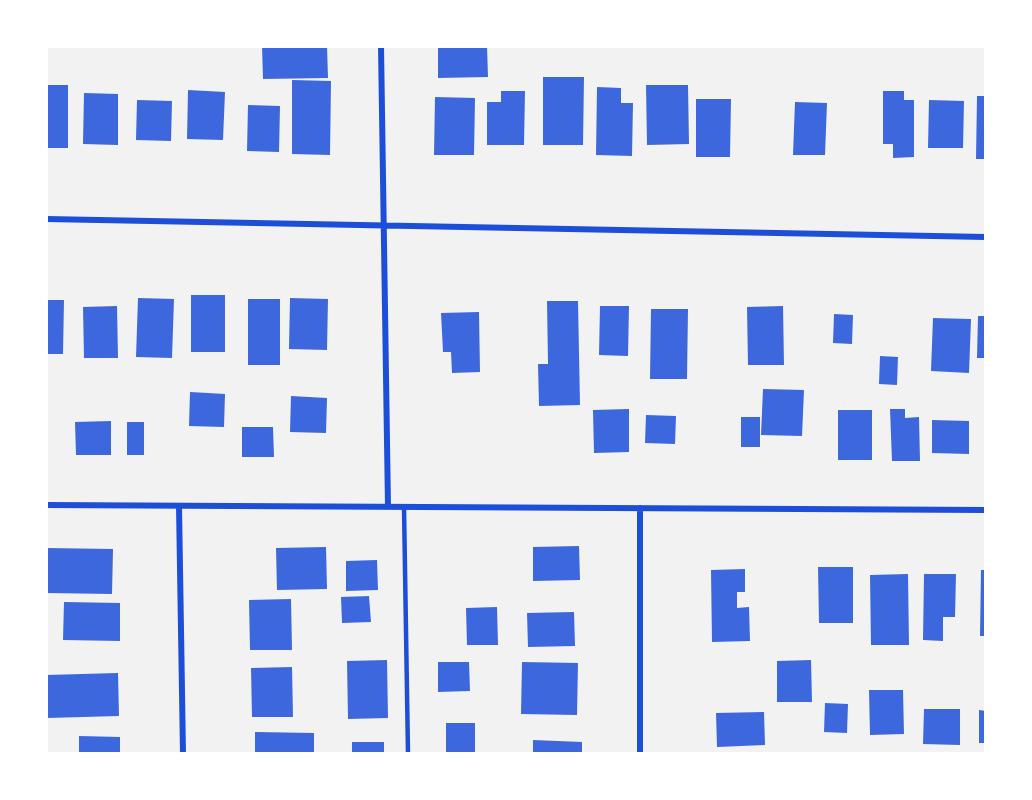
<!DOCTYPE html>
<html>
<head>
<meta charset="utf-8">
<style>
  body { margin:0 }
  #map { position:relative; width:1032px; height:800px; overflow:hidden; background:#f2f2f2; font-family:Poppins,sans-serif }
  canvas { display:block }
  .frame { position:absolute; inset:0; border:48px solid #fff; pointer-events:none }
</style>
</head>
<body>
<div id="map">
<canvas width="1032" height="800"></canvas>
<div class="frame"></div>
</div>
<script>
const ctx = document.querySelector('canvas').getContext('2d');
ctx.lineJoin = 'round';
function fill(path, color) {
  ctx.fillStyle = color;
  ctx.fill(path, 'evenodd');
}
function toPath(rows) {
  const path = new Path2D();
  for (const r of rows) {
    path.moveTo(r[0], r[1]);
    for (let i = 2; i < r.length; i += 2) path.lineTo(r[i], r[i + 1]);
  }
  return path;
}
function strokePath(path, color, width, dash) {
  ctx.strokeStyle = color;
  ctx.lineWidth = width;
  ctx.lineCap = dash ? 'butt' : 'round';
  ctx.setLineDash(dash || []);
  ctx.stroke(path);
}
fill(toPath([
  [262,46,327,46,328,78,263,79],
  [438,46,487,46,488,77,438,78],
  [543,77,584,77,583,145,543,145],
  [292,80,331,81,330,155,292,154],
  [46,85,68,85,68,148,46,148],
  [646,85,688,85,689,144,647,145],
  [597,87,621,88,621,103,633,103,632,156,596,155],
  [188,90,225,92,223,140,187,139],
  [501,91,525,91,524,145,487,145,487,102,501,102],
  [883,91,904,91,904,100,914,100,914,157,893,158,893,144,883,144],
  [84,93,118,94,118,145,83,144],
  [977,96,986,96,986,159,976,159],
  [435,97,475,98,474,155,434,155],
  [696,99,731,99,730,157,696,157],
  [137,100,172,101,171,141,136,140],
  [929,100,964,101,963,148,928,148],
  [795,102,827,103,825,155,793,155],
  [248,105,280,106,279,152,247,151],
  [191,295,225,295,225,352,191,352],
  [138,298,174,299,172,358,136,357],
  [290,298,328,299,327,350,289,349],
  [248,299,280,299,280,365,248,365],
  [46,300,64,300,63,354,46,354],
  [547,301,578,301,580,405,539,406,538,364,548,364],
  [117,306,118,358,84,358,83,307],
  [600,306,629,306,628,356,599,355],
  [783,306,784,365,748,365,747,307],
  [651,309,688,309,687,379,650,379],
  [479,312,480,372,452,373,451,352,443,352,441,313],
  [834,314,853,315,852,344,833,343],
  [978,316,986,316,986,358,977,358],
  [933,318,971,319,969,373,931,371],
  [880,356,898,357,897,385,879,384],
  [763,389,804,390,802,436,761,435],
  [190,392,225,394,224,427,189,426],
  [291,396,327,398,326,433,290,432],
  [629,409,629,452,594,453,593,410],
  [890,409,905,409,905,418,919,417,920,461,892,461],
  [838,410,872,410,872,460,838,460],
  [646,415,676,416,675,444,645,443],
  [741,417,760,417,760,447,741,447],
  [932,420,969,421,969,454,932,453],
  [111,421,111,455,76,455,75,422],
  [127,422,144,422,144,455,127,455],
  [242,427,273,427,274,457,242,457],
  [579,546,580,580,533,581,533,547],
  [326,547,327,589,277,590,276,548],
  [46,548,113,549,112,594,46,593],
  [377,560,378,590,346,591,346,561],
  [818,567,853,567,853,623,819,623],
  [745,569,745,592,737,592,737,608,749,607,750,641,712,642,711,570],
  [981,570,986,570,986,636,980,636],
  [908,574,909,645,871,645,870,575],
  [924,574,956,574,955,617,943,617,943,641,923,640],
  [369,596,371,622,342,623,341,597],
  [291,599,292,650,250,650,249,600],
  [64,602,120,603,120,641,63,640],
  [497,607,498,645,467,645,466,608],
  [574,612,575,646,528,647,527,613],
  [387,660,388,718,348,719,347,661],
  [811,660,812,702,777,702,777,661],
  [438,662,469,662,470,691,438,692],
  [522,662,578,663,577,715,521,714],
  [292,667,293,717,252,717,251,668],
  [118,673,119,716,47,718,46,675],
  [869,690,903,690,904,734,870,735],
  [825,703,848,704,847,733,824,732],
  [924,709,960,709,960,745,923,744],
  [979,710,986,711,986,743,979,743],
  [764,712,765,745,717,747,716,713],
  [446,723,475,723,475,754,446,754],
  [255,732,314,733,314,754,255,754],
  [79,736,120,737,120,754,79,754],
  [533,740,582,742,582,754,533,754],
  [352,742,384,742,384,754,352,754]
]), '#3d67dc');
strokePath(toPath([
  [404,507,408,754]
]), '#1d4ed8', 4.5);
strokePath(toPath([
  [381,46,388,507],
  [46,219,986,237],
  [46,505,986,510],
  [179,506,183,754],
  [640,754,640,508]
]), '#1d4ed8', 6);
</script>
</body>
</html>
